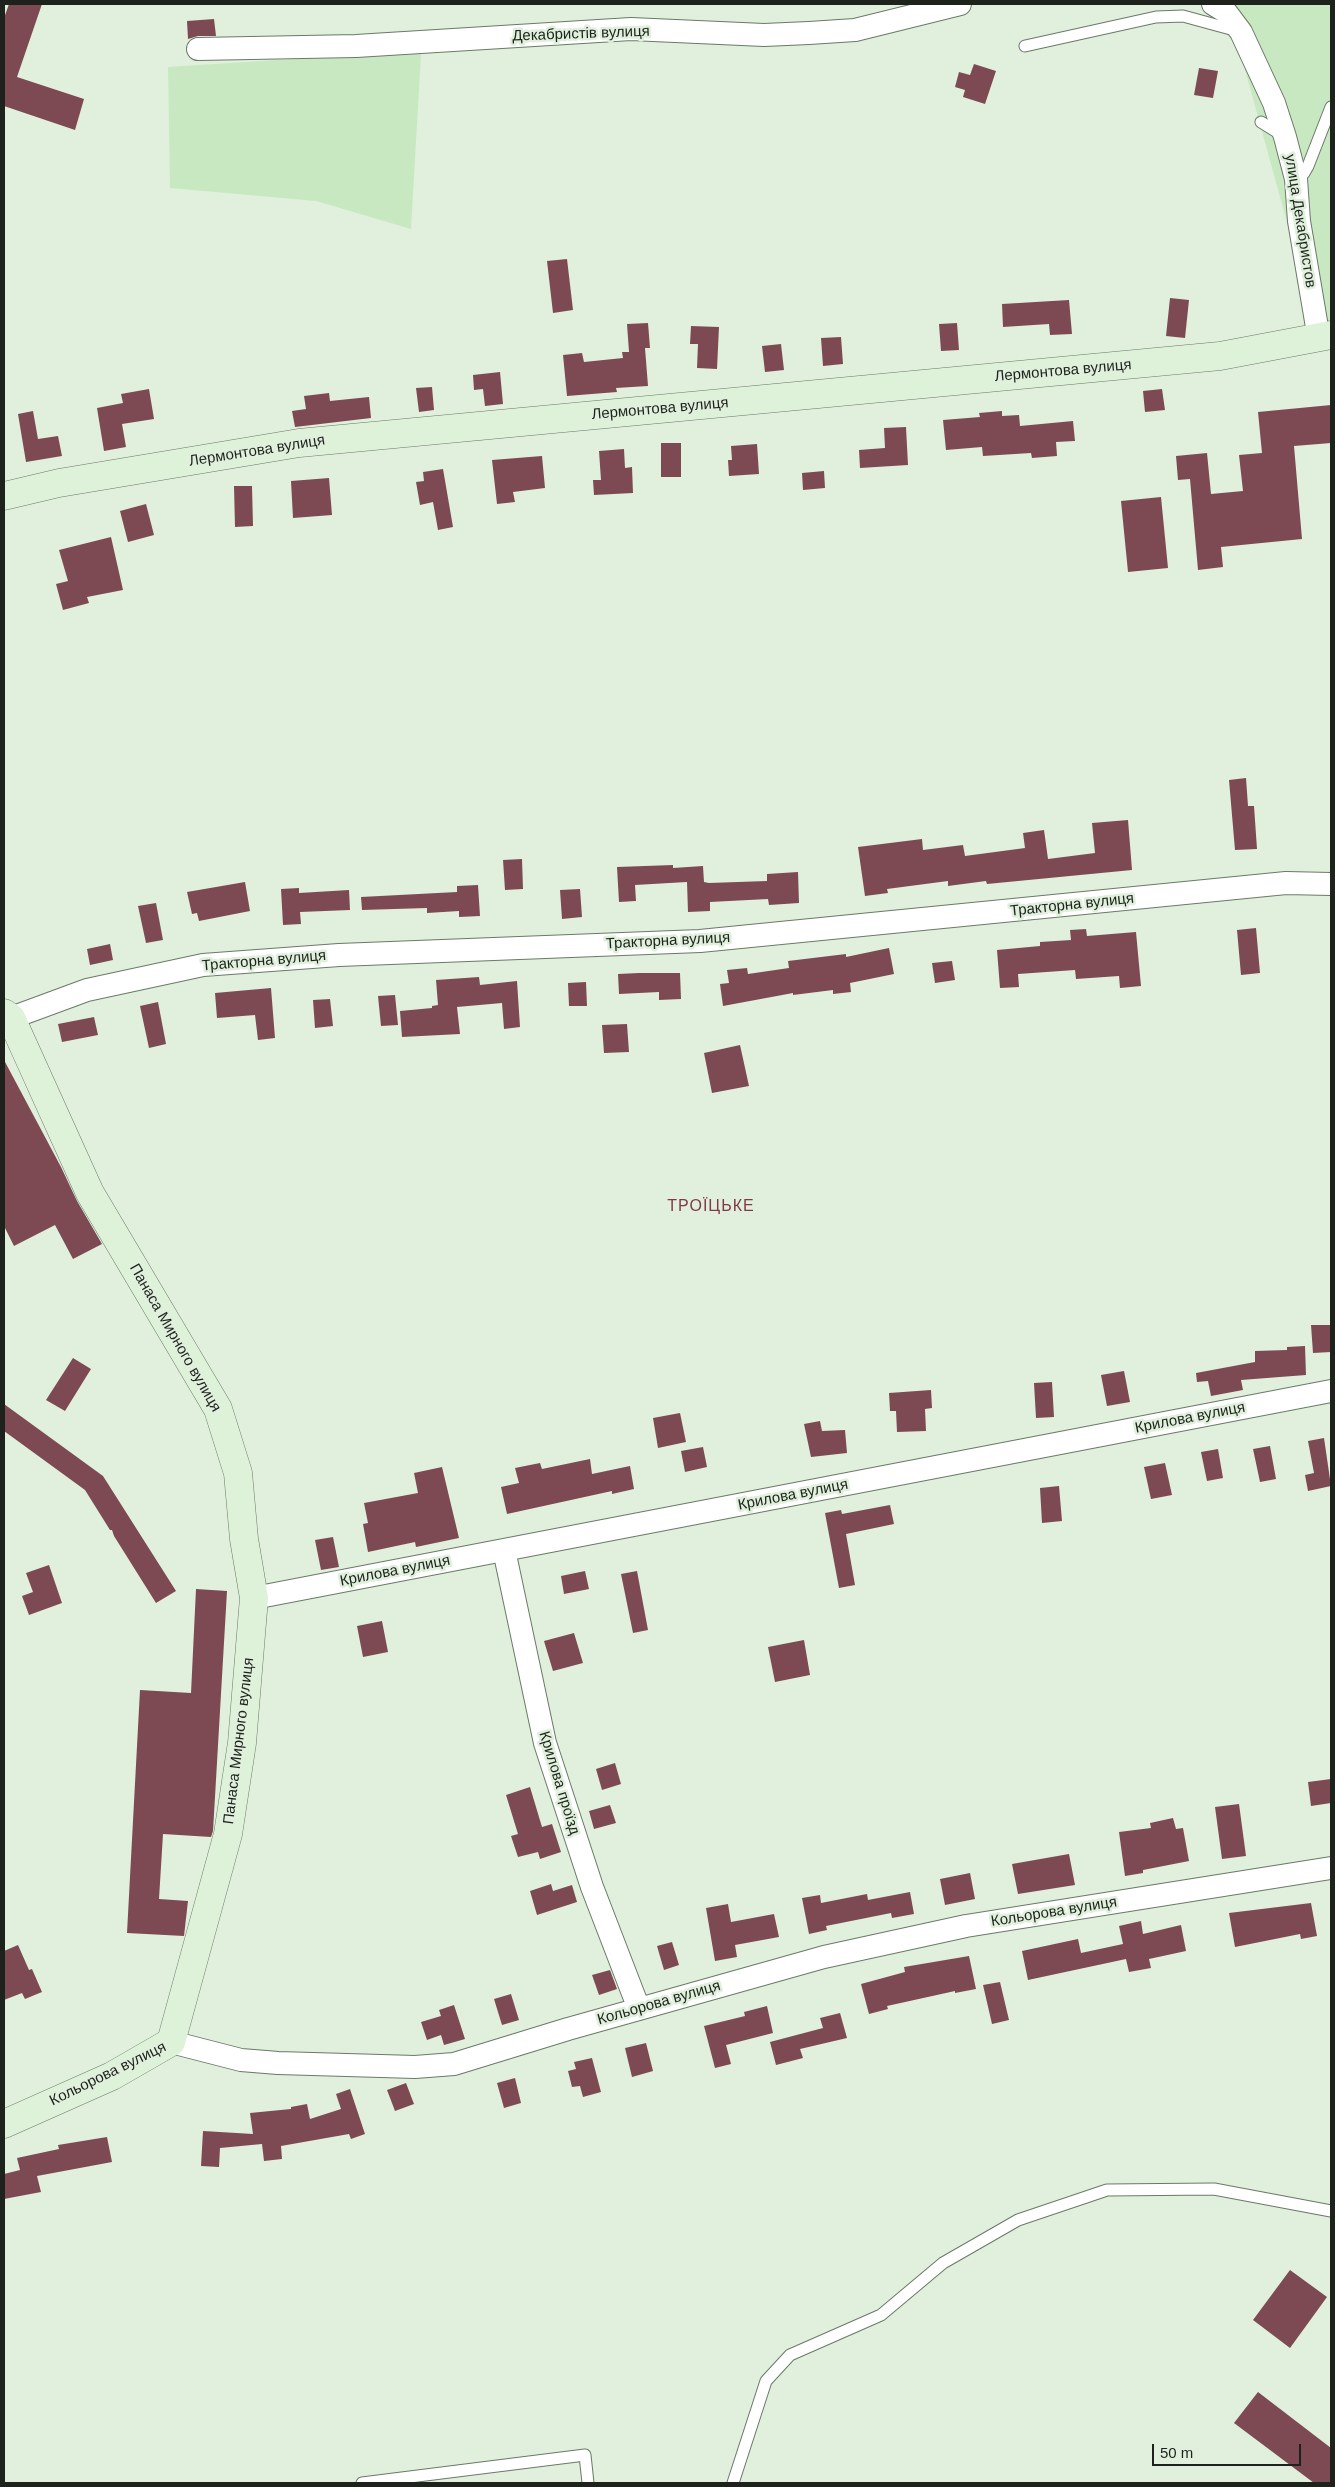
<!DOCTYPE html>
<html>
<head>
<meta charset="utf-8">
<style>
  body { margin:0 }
  #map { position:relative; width:1335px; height:2487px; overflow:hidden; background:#e0f0dd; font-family:Helvetica,sans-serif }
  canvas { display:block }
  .frame { position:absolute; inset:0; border:5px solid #1d231c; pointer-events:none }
  .scale { position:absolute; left:1152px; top:2444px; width:149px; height:22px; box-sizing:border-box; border:2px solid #1d231c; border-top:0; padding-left:6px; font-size:15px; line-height:18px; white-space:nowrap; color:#1d231c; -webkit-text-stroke:4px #e0f0dd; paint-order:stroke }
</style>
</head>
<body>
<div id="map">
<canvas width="1335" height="2487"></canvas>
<div class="frame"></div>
<div class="scale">50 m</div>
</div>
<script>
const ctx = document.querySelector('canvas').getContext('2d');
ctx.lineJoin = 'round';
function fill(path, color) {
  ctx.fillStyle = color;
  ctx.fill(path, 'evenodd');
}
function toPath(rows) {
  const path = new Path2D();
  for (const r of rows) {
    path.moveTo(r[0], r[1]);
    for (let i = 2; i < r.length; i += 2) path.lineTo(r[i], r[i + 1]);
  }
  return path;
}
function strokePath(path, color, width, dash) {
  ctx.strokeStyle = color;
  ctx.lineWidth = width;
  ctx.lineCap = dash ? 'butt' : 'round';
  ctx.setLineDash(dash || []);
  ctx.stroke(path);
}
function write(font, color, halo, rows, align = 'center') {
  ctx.font = font + ' Helvetica,sans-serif';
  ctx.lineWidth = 5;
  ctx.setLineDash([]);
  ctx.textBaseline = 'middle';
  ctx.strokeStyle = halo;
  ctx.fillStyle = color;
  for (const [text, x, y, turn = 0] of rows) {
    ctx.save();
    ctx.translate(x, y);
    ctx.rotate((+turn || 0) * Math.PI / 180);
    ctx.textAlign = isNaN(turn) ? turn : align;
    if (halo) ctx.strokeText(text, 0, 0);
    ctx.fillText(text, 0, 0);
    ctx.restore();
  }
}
fill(toPath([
  [1227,4,1331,4,1331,335,1319,339],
  [421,54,411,229,316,201,170,188,168,67,276,60]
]), '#c8e8c1');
fill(toPath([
  [9,4,42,4,17,77,84,99,75,130,4,106,4,18],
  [214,19,216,36,198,36,188,39,187,21],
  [974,64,996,71,985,104,963,97,965,90,955,87,959,72,970,75],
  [1199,68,1218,71,1213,98,1194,95],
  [567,259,573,310,553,313,547,261],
  [1170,298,1189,300,1185,338,1166,336],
  [1069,300,1072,334,1050,335,1049,324,1003,327,1002,304],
  [648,323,650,348,645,348,648,386,616,388,617,392,567,396,563,355,582,353,584,362,623,358,622,352,629,352,627,324],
  [957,323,959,350,941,351,939,324],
  [691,326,719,327,717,369,697,368,698,344,690,344],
  [841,337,843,364,823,366,821,338],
  [781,344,784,370,765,372,762,346],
  [500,372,503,404,485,406,483,389,474,390,473,375],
  [432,387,434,410,419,412,416,388],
  [149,389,154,419,122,424,126,447,104,451,97,408,123,403,121,394],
  [1162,389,1165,410,1145,412,1143,391],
  [329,393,330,401,369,397,371,418,295,427,292,411,306,409,304,396],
  [1331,405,1331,443,1294,446,1302,539,1221,547,1223,567,1198,570,1190,479,1178,480,1176,456,1207,453,1211,494,1243,491,1239,455,1262,453,1258,412],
  [33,411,38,439,58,436,62,456,26,462,18,414],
  [1002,411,1002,416,1019,415,1020,426,1073,421,1075,441,1056,442,1057,456,1032,458,1031,453,983,456,982,447,946,450,943,420,980,417,979,413],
  [906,427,908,465,860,468,859,450,885,448,884,428],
  [661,443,681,443,681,477,661,477],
  [757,444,759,474,729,476,728,460,732,460,731,446],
  [624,449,625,468,632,467,633,493,594,495,593,480,601,480,599,451],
  [542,456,545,488,513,492,515,502,497,504,492,460],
  [443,469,453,527,438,530,433,502,420,505,416,482,424,481,423,472],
  [824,471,825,488,803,490,802,473],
  [329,478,332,515,293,518,291,481],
  [234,486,252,486,253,526,235,527],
  [1161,497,1168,568,1128,572,1121,501],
  [146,504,154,535,128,542,120,511],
  [111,537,123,590,87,597,89,603,63,610,56,584,68,581,59,550],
  [1246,778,1248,806,1254,806,1257,849,1235,850,1229,780],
  [1128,820,1132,870,987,884,986,881,948,886,948,881,887,889,888,893,865,896,858,847,922,839,923,850,963,845,965,856,1025,848,1023,833,1044,830,1048,859,1095,853,1092,823],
  [522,859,523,889,505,890,503,860],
  [673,865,673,868,703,866,704,882,709,883,767,881,767,874,798,872,799,903,769,905,768,899,710,902,710,911,688,912,687,882,635,885,636,901,619,902,617,867],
  [245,882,250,911,199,921,197,913,192,914,187,892],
  [478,885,480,916,459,917,459,911,427,913,427,908,362,910,361,897,457,892,457,886],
  [299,888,299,893,349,890,350,910,300,912,301,924,283,925,281,889],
  [580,889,582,917,562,919,560,890],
  [156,903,163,940,146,943,138,906],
  [1256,928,1260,973,1241,975,1237,930],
  [1086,929,1087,936,1136,932,1141,986,1120,988,1119,976,1076,979,1075,970,1018,974,1019,987,1000,988,997,950,1040,946,1040,942,1071,940,1070,930],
  [110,944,113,960,90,965,87,949],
  [889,948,894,974,850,983,851,992,833,994,833,990,793,995,793,993,723,1006,720,984,729,983,727,970,747,968,748,974,789,968,788,961,846,954,846,957],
  [952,961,955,980,935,983,932,963],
  [639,973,680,973,681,999,659,1000,659,992,619,994,618,974],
  [479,977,480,985,517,981,520,1027,504,1029,502,1003,457,1007,460,1034,402,1037,400,1011,432,1008,432,1006,438,1005,436,980],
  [586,982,587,1006,569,1006,568,983],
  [271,988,275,1038,258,1040,255,1015,217,1018,215,993],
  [395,995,398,1025,381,1026,378,996],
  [330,999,333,1026,315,1028,313,1000],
  [158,1002,166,1044,149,1048,140,1006],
  [94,1017,98,1035,62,1042,58,1024],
  [627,1024,629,1052,604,1053,602,1025],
  [740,1045,749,1086,712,1093,704,1053],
  [4,1060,61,1167,77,1201,102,1244,73,1259,55,1225,14,1246,4,1226],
  [1311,1325,1330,1325,1331,1352,1313,1353],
  [1305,1346,1306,1375,1241,1380,1243,1390,1211,1396,1208,1381,1197,1382,1196,1373,1255,1362,1255,1351,1287,1350,1287,1347],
  [73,1358,91,1369,65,1411,46,1400],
  [1124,1371,1130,1402,1107,1406,1101,1375],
  [1052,1382,1054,1417,1036,1418,1034,1383],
  [931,1390,932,1408,925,1409,926,1431,897,1432,896,1411,890,1411,889,1393],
  [4,1404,103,1476,176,1591,156,1603,114,1536,112,1530,110,1530,85,1490,4,1431],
  [680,1413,686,1442,658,1448,653,1418],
  [820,1421,822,1431,845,1430,847,1453,811,1457,804,1424],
  [1324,1438,1331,1486,1308,1491,1305,1475,1314,1473,1308,1441],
  [1270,1446,1276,1479,1260,1482,1253,1449],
  [703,1447,707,1467,685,1472,681,1451],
  [1218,1449,1223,1478,1207,1481,1201,1452],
  [590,1459,592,1474,630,1466,634,1489,612,1494,612,1491,507,1514,501,1487,519,1483,515,1468,540,1463,542,1469],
  [1165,1463,1172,1495,1151,1499,1144,1467],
  [442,1467,459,1538,416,1547,415,1542,368,1552,363,1524,368,1523,364,1503,418,1493,414,1473],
  [1059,1486,1062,1521,1042,1523,1040,1488],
  [890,1505,894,1524,846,1534,855,1585,839,1588,825,1513,841,1510,842,1514],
  [333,1537,339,1567,321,1570,315,1540],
  [49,1565,62,1603,29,1615,22,1596,33,1592,26,1573],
  [585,1571,589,1589,564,1594,561,1576],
  [637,1571,648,1630,633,1633,621,1574],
  [196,1589,227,1591,213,1831,211,1837,163,1834,159,1899,188,1901,184,1936,127,1933,140,1690,191,1693],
  [382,1621,388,1652,363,1657,357,1626],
  [574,1633,583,1663,553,1671,544,1641],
  [804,1640,810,1675,775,1682,768,1647],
  [615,1763,621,1784,602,1790,596,1769],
  [1331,1779,1331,1803,1311,1806,1308,1782],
  [530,1787,542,1827,552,1824,561,1852,540,1859,538,1852,518,1857,511,1836,518,1834,506,1795],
  [1239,1804,1246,1856,1222,1859,1215,1807],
  [610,1805,616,1823,594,1829,589,1811],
  [1173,1818,1176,1829,1183,1828,1189,1861,1143,1870,1143,1873,1125,1876,1119,1832,1151,1828,1150,1823],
  [1069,1854,1075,1885,1018,1894,1012,1864],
  [970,1873,975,1899,945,1905,940,1879],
  [551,1884,553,1891,572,1885,577,1902,537,1915,530,1891],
  [910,1892,914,1914,892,1918,891,1913,826,1926,827,1930,809,1934,802,1898,820,1895,821,1903,867,1894,868,1900],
  [1311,1903,1317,1936,1301,1939,1300,1934,1235,1947,1229,1913],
  [728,1904,731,1922,774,1914,779,1937,735,1945,737,1957,715,1961,706,1908],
  [1141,1921,1143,1934,1181,1925,1186,1951,1149,1959,1151,1968,1129,1972,1126,1959,1028,1980,1022,1951,1078,1939,1081,1953,1123,1944,1119,1926],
  [672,1942,679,1965,664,1970,657,1946],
  [18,1945,29,1970,32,1969,42,1992,25,1999,22,1993,4,2000,4,1951],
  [969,1956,976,1989,955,1993,955,1991,887,2006,888,2009,869,2014,861,1984,905,1972,904,1967],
  [610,1970,617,1989,599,1995,592,1975],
  [1000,1982,1009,2020,992,2024,983,1985],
  [511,1994,519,2020,502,2025,494,1999],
  [454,2005,465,2039,444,2045,441,2035,427,2040,421,2022,441,2016,439,2010],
  [767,2006,773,2033,726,2045,731,2064,715,2068,704,2026,745,2016,744,2012],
  [840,2013,847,2038,800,2049,803,2058,776,2065,770,2042,823,2028,820,2018],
  [646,2043,653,2071,632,2077,625,2048],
  [592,2058,601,2092,583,2097,580,2086,572,2087,568,2071,576,2069,574,2062],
  [515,2078,521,2103,504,2108,497,2083],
  [406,2083,414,2104,395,2111,387,2090],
  [350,2089,365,2134,351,2139,349,2134,281,2146,282,2159,264,2161,262,2144,220,2148,219,2167,201,2166,203,2131,253,2134,250,2113,291,2109,291,2107,307,2104,310,2119,341,2109,336,2094],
  [107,2137,112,2162,37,2176,41,2192,4,2199,4,2174,20,2170,17,2158,59,2149,58,2145],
  [1290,2270,1327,2297,1290,2348,1253,2320],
  [1258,2392,1331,2448,1331,2483,1314,2483,1234,2423]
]), '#7d4a54');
const lane = toPath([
  [1025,46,1156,17,1183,16,1238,31],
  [1261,122,1282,135],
  [1296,179,1304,173,1308,166,1331,107],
  [362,2483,585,2455,588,2483],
  [733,2483,766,2381,790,2355,881,2315,943,2263,1018,2220,1107,2190,1214,2189,1331,2211]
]);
const street = toPath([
  [1213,4,1226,12,1241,32,1274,103,1285,137,1296,179,1299,221,1319,339],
  [198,49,356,46,631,29,764,35,809,33,855,30,960,4],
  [11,1018,87,990,203,965,339,955,700,941,1286,883,1331,884],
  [504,1550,545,1743,592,1887,639,2009],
  [254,1598,1331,1391],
  [171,2042,241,2060,278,2063,415,2067,454,2064,568,2029,824,1957,966,1926,1331,1868]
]);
const secondary = toPath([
  [4,496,59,483,299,443,1220,356,1331,335],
  [4,1013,11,1018,90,1193,218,1409,238,1473,244,1539,254,1598,242,1743,228,1834,171,2042,112,2076,4,2124]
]);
strokePath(lane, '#6b7968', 13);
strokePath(street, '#6b7968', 24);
strokePath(secondary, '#6b7968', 29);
strokePath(lane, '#fff', 11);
strokePath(street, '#fff', 22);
strokePath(secondary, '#def2da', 28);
write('15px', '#1d231c', '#e0f0dd', [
  ["Декабристів вулиця",581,34,-2],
  ["улица Декабристов",1300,221,81],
  ["Лермонтова вулиця",1063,371,-5],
  ["Лермонтова вулиця",660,409,-5],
  ["Лермонтова вулиця",257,451,-9],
  ["Тракторна вулиця",1072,905,-6],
  ["Тракторна вулиця",668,941,-3],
  ["Тракторна вулиця",264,961,-5],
  ["Панаса Мирного вулиця",175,1338,60],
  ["Крилова вулиця",1190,1418,-11],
  ["Крилова вулиця",793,1495,-11],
  ["Крилова вулиця",395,1571,-11],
  ["Панаса Мирного вулиця",239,1741,-83],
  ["Крилова проїзд",559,1783,73],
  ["Кольорова вулиця",1054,1912,-9],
  ["Кольорова вулиця",659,2003,-16],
  ["Кольорова вулиця",108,2074,-26]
]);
ctx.letterSpacing = '1px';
write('16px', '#813949', '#e0f0dd', [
  ["ТРОЇЦЬКЕ",711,1207]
]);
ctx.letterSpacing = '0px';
</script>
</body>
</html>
